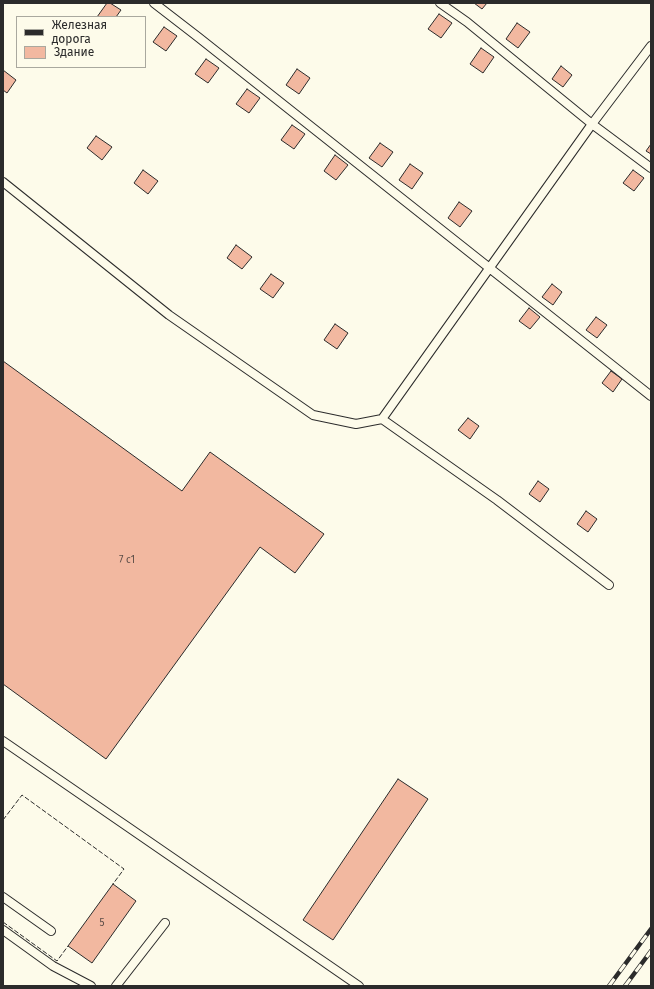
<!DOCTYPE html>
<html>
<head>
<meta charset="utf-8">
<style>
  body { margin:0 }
  #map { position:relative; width:654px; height:989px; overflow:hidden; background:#fdfbea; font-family:"Fira Sans",sans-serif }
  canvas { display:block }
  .frame { position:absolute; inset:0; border:4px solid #2b2b2b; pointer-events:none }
  .legend { position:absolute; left:16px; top:16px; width:130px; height:52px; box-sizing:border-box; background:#fdfbea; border:1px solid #a9a89e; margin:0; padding:5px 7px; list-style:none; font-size:12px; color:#2b2b2b }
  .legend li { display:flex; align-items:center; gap:8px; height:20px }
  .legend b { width:20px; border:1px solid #a9a89e }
</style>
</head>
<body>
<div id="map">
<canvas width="654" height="989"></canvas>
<div class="frame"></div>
<ul class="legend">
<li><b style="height:5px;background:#2b2b2b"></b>Железная дорога</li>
<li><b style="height:11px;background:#f2b8a0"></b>Здание</li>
</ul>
</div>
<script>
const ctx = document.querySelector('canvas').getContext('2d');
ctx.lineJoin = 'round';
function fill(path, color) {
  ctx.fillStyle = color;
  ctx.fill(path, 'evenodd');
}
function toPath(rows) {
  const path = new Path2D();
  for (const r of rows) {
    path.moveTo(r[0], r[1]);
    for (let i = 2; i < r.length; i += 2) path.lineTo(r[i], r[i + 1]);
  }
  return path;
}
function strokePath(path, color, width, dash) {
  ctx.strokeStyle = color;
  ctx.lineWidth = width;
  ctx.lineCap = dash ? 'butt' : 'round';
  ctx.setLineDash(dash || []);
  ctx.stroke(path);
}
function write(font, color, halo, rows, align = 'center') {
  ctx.font = font + ' "Fira Sans",sans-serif';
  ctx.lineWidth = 3;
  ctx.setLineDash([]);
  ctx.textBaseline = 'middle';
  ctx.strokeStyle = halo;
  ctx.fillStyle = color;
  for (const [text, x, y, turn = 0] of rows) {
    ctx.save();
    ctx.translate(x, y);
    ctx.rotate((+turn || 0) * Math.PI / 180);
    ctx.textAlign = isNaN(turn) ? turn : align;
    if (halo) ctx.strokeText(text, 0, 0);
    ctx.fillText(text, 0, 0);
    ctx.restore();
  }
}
const building = toPath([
  [107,3,110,3,121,10,116,17,97,17,107,3],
  [474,3,487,3,482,9,474,3],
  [439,14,452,23,441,38,428,29,439,14],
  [517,23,530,32,518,48,506,39,517,23],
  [164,27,177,36,166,51,153,42,164,27],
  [481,48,494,57,483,73,470,64,481,48],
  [206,59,219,68,208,83,195,74,206,59],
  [561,66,572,75,563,87,552,79,561,66],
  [297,69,310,78,299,94,286,85,297,69],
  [3,70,16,80,7,93,3,90,3,70],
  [247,89,260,98,249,113,236,104,247,89],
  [292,125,305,134,294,149,281,140,292,125],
  [96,136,112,147,102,160,87,148,96,136],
  [380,143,393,152,382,167,369,158,380,143],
  [651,144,651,154,646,151,651,144],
  [335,155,348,165,336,180,324,171,335,155],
  [410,164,423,173,412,189,399,180,410,164],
  [143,170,158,181,148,194,134,183,143,170],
  [633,170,644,178,634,191,623,183,633,170],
  [459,202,472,211,460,227,448,218,459,202],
  [236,245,252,257,242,269,227,258,236,245],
  [271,274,284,283,273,298,260,289,271,274],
  [552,284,562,292,553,305,542,297,552,284],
  [529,308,540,317,530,329,519,321,529,308],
  [596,317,607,325,597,338,586,330,596,317],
  [335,324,348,333,337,349,324,340,335,324],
  [3,361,182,491,210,452,324,534,295,573,260,547,106,759,3,684,3,361],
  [611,371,622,379,613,392,602,383,611,371],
  [468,418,479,426,470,439,458,430,468,418],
  [538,481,549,489,540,502,529,494,538,481],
  [586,511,597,519,588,532,577,524,586,511],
  [398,779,428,799,333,940,303,920,398,779],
  [113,884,136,901,92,963,68,946,113,884]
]);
fill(building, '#f2b8a0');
strokePath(building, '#2b2b2b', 1);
const service = toPath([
  [154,3,198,37,651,396],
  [440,3,467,22,592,124,651,168],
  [3,182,169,315,313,415,356,424,382,419,592,124,651,46],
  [382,419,497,500,609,585],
  [3,741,359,986],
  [3,897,51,931],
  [3,930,53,966,91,986],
  [116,986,165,923]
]);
strokePath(service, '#2b2b2b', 10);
strokePath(service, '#fdfbea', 8);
const rail = toPath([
  [609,986,651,929],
  [625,986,651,951]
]);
strokePath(rail, '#2b2b2b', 4.5);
strokePath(rail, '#fdfbea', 3, [9]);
strokePath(toPath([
  [3,820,22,795,124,869,113,884],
  [3,922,57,961,68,946]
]), '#2b2b2b', 1, [5, 2]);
write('10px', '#5d4e48', null, [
  ["7 с1",127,560],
  ["5",102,923]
]);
</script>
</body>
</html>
